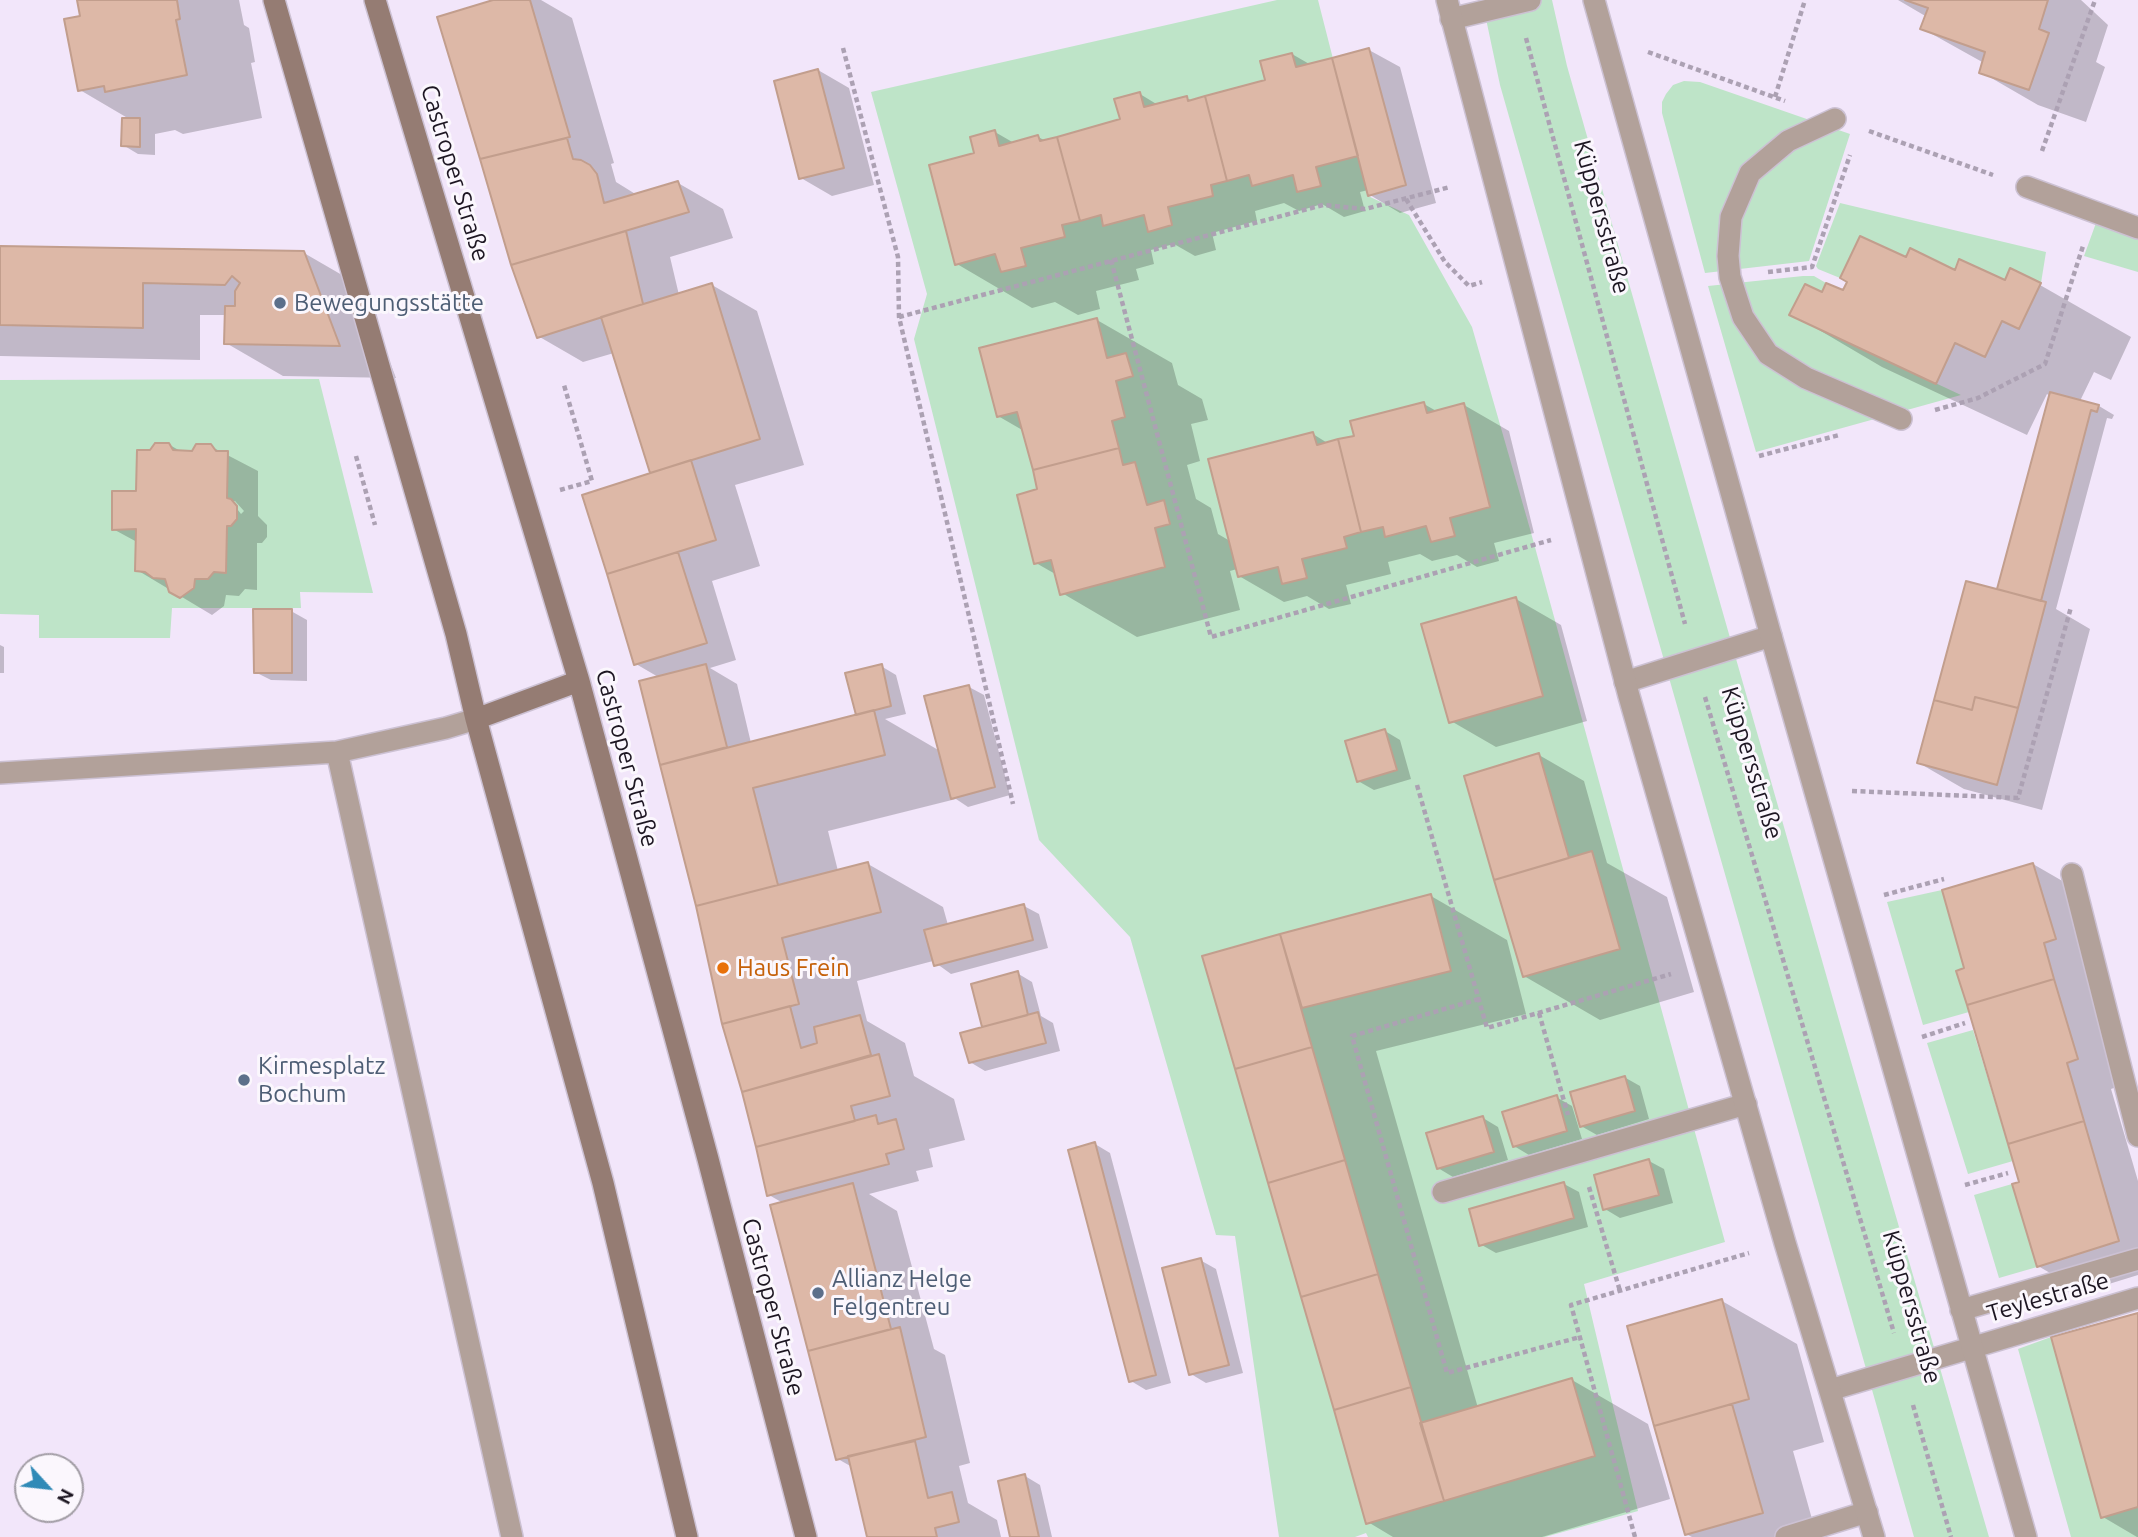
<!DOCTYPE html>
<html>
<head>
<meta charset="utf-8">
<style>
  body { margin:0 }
  #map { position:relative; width:2138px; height:1537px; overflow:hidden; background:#f2e6fa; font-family:Ubuntu,sans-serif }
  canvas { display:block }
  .north { position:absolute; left:14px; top:1453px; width:70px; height:70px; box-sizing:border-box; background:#fbf7fd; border:2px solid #a29da5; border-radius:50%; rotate:117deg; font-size:19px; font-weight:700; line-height:28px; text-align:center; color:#1d1622 }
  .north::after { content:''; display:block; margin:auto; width:24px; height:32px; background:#308ab7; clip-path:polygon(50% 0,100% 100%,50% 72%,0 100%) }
</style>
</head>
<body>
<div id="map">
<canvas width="2138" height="1537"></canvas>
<div class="north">N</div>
</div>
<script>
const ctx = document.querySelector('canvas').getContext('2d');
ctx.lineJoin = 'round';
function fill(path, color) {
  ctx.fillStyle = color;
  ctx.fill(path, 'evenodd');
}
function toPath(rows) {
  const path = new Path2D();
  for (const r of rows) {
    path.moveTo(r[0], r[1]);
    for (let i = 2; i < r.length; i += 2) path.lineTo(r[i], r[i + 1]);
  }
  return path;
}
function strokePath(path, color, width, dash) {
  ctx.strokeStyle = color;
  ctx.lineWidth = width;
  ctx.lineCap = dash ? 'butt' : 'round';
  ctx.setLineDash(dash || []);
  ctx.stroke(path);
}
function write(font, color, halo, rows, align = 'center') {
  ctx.font = font + ' Ubuntu,sans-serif';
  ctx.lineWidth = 6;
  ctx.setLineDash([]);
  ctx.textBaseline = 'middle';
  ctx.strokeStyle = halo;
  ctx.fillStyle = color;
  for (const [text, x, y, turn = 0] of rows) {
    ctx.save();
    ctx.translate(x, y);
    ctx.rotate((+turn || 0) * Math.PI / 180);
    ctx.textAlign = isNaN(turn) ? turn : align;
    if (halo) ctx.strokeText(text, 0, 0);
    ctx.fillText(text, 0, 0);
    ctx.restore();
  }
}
fill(toPath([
  [1277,0,1318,0,1368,196,1409,215,1472,327,1530,529,1725,1242,1584,1284,1638,1511,1545,1537,1368,1537,1366,1533,1355,1537,1279,1537,1235,1236,1216,1235,1130,937,1039,840,914,339,927,294,871,92],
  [1482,0,1552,0,1567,66,1841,1027,1989,1537,1914,1537,1500,85],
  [1684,81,1700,82,1850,134,1809,261,1705,273,1662,113,1662,102,1666,94,1673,85],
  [1840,203,2046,252,2041,283,2010,269,2005,280,1960,259,1955,270,1910,248,1906,257,1860,236,1840,278,1818,269,1816,266],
  [2096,223,2138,239,2138,272,2084,256],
  [1803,276,1814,276,1826,283,1822,292,1805,284,1790,315,1961,395,1756,452,1708,286],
  [319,379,373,593,300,592,301,608,172,608,170,638,39,638,39,615,0,614,0,380],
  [1942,890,1964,968,1956,971,1969,1012,1923,1025,1887,902],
  [1973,1030,2013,1161,1968,1174,1927,1043],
  [2012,1184,2037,1267,1999,1278,1974,1195],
  [2051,1337,2101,1518,2138,1507,2138,1537,2071,1537,2018,1349]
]), '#bee4c8');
fill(toPath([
  [79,0,239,0,244,25,249,28,255,62,251,63,262,118,183,134,175,130,155,134,155,155,138,154,123,145,131,120,80,90,82,17],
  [499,0,541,0,572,18,614,163,611,164,616,182,637,195,678,183,723,209,733,238,670,257,679,295,712,285,757,311,804,465,735,485,760,566,712,581,736,660,710,668,737,684,751,743,861,716,881,666,896,675,906,714,885,719,940,751,969,687,984,695,1010,795,968,807,956,799,828,831,838,871,868,864,943,907,948,925,1024,906,1039,914,1048,948,951,974,933,961,857,981,867,1021,905,1043,914,1076,954,1099,965,1140,929,1149,933,1167,916,1171,919,1181,869,1194,897,1211,934,1349,945,1355,970,1463,959,1466,968,1503,997,1520,1001,1537,869,1537,852,1467,838,1459,772,1206,783,1203,769,1195,744,1091,724,1023,662,764,660,678,636,664,584,496,652,474,614,353,583,362,538,336,513,264,439,18],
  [1898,0,2081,0,2108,25,2096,62,2105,67,2086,122,2038,105,1981,72,1984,63,1923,29,1927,17],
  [1369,50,1400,67,1436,203,1400,213,1370,195,1368,190,1360,192,1365,211,1344,217,1322,204,1299,211,1284,203,1255,211,1257,221,1212,233,1216,250,1195,256,1174,244,1151,250,1154,264,1136,269,1139,280,1096,291,1100,309,1078,315,1055,302,1032,308,957,264,977,154,995,132,1014,143,1038,137,1046,141,1123,121,1140,94,1158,105,1186,98,1193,101,1267,81,1292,54,1311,65],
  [818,70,849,88,874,185,832,196,801,178],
  [0,247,304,253,361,286,396,378,283,376,226,343,226,315,200,315,200,360,0,356],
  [1907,260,2006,283,2011,271,2040,285,2131,337,2111,380,2094,372,2080,401,2099,406,2114,415,2112,419,2107,418,2056,609,2090,629,2042,810,1964,789,1919,763,2006,592,1999,588,2050,396,2047,394,2027,435,1882,367,1792,314,1823,294,1844,293],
  [1097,320,1172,363,1178,385,1202,399,1208,420,1191,424,1200,461,1187,465,1196,499,1211,508,1218,534,1230,541,1313,434,1329,444,1357,437,1424,404,1438,412,1464,405,1509,431,1534,533,1494,543,1499,561,1477,567,1457,555,1432,561,1420,554,1388,562,1391,574,1346,585,1351,604,1329,609,1307,596,1284,602,1239,576,1237,569,1230,571,1240,610,1137,637,1062,593,1057,575,1036,563,1040,491,1024,431,998,416],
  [168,444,182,452,193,452,210,446,258,471,258,516,267,525,267,537,262,543,257,543,257,590,245,589,239,596,226,595,224,606,212,615,137,570,137,542,113,529,138,493,151,452],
  [231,501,235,501,244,511,241,514],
  [1516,599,1561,625,1587,721,1496,747,1451,721],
  [291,611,307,620,307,681,271,680,255,672],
  [0,645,4,647,4,673,0,673],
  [1385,731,1400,740,1411,779,1374,790,1358,781],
  [1539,755,1584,781,1607,863,1667,897,1694,992,1600,1020,1524,976],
  [2033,864,2078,890,2122,1085,2111,1089,2138,1181,2138,1275,2083,1292,2038,1266,2021,1183,1966,969],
  [1431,896,1507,940,1526,1014,1376,1051,1478,1408,1572,1380,1648,1424,1670,1499,1542,1537,1393,1537,1368,1522,1205,957],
  [1017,973,1032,982,1041,1016,1053,1023,1060,1051,985,1071,970,1062,984,1029,973,985],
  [1624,1077,1640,1086,1649,1119,1597,1135,1581,1126],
  [1556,1097,1572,1106,1582,1139,1529,1155,1514,1146],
  [1483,1118,1498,1127,1508,1160,1453,1177,1438,1168],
  [1095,1144,1110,1153,1171,1383,1146,1390,1131,1381],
  [1649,1161,1664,1169,1673,1203,1620,1218,1605,1209],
  [1564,1184,1579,1192,1588,1227,1496,1253,1480,1244],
  [1200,1260,1216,1269,1243,1373,1206,1383,1191,1374],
  [1722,1301,1797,1344,1824,1442,1793,1451,1817,1537,1692,1537,1686,1534,1629,1327],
  [2138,1316,2138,1537,2137,1537,2103,1517],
  [1025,1476,1040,1485,1052,1537,1012,1537]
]), '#0003');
const building = toPath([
  [77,0,177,0,180,19,176,20,187,75,105,92,104,86,78,91,64,19,80,16,77,0],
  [493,0,530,0,570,137,480,159,437,17,493,0],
  [1905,0,2048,0,2039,29,2049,33,2029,90,1979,73,1985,52,1920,29,1928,8,1905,0],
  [1369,48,1406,185,1368,196,1332,58,1369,48],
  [1292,53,1296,67,1332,58,1358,156,1316,167,1321,186,1297,192,1293,175,1252,186,1249,175,1227,181,1205,96,1265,80,1260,61,1292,53],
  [818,69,844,168,799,179,774,81,818,69],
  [1140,92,1144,107,1187,96,1188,101,1205,96,1227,181,1211,185,1213,196,1168,207,1172,225,1148,232,1144,215,1103,226,1101,215,1080,221,1057,137,1120,119,1114,99,1140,92],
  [122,118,140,118,140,147,121,146,122,118],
  [995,130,999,146,1038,135,1040,141,1057,137,1080,221,1062,225,1065,237,1021,248,1026,266,1001,272,995,254,955,265,929,165,974,153,970,137,995,130],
  [567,138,573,159,581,160,590,165,597,174,604,203,678,181,689,212,511,265,480,159,567,138],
  [626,231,643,304,537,338,511,265,626,231],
  [1860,236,1906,257,1910,248,1955,270,1959,259,2005,280,2010,268,2041,283,2019,329,2002,321,1985,357,1955,343,1936,384,1789,315,1805,284,1822,292,1826,283,1843,290,1847,282,1840,278,1860,236],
  [0,246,304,251,340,346,224,344,225,306,235,306,235,291,240,283,232,276,225,285,143,283,143,328,0,325,0,246],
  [712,283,760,439,650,473,601,317,712,283],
  [1097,318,1107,358,1126,353,1133,376,1116,381,1125,417,1112,421,1119,448,1033,470,1017,412,997,417,979,348,1097,318],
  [2050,392,2099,405,2097,412,2091,410,2041,601,1997,589,2050,392],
  [1424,402,1427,413,1464,403,1490,507,1450,518,1455,536,1431,542,1426,526,1385,537,1383,527,1361,532,1338,439,1354,436,1350,421,1424,402],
  [1313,432,1317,445,1338,439,1361,532,1344,537,1347,548,1302,559,1307,578,1282,584,1278,567,1238,577,1208,459,1313,432],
  [155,443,169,443,173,450,192,451,196,444,211,444,216,451,228,451,227,498,231,499,237,506,237,519,231,526,227,526,226,573,214,572,208,579,195,579,194,588,180,598,169,592,165,579,153,578,145,572,135,571,136,529,112,530,112,491,136,491,137,450,150,450,155,443],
  [1119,448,1123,465,1135,462,1147,505,1164,500,1170,524,1155,528,1165,567,1060,595,1051,560,1034,564,1017,495,1037,489,1033,470,1119,448],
  [691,460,716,540,607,574,582,495,691,460],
  [678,552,707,643,634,665,607,574,678,552],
  [1966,581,2046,602,2018,708,1975,697,1972,710,1934,700,1966,581],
  [1516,597,1543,696,1449,723,1421,624,1516,597],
  [253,609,292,609,292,673,254,673,253,609],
  [706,664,727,747,660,765,639,681,706,664],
  [882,664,891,706,856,715,845,673,882,664],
  [969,685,995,787,951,799,924,696,969,685],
  [1975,697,2018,708,1997,785,1917,763,1934,700,1972,710,1975,697],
  [874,710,885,755,753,788,778,885,696,906,660,765,874,710],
  [1385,729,1397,770,1357,782,1345,741,1385,729],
  [1539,753,1569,858,1494,880,1464,776,1539,753],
  [1592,851,1620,949,1523,977,1494,880,1592,851],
  [868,862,881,912,782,938,799,1004,722,1024,696,906,868,862],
  [2033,863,2056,939,2044,943,2054,979,1967,1005,1956,971,1964,968,1942,890,2033,863],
  [1431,894,1451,971,1302,1008,1280,934,1431,894],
  [1024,904,1033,940,934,966,924,930,1024,904],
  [1280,934,1312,1047,1235,1069,1202,956,1280,934],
  [1018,971,1028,1015,982,1027,971,984,1018,971],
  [2054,979,2078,1059,2067,1063,2084,1121,2008,1144,1967,1005,2054,979],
  [790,1006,801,1048,817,1043,814,1027,860,1015,871,1055,742,1092,722,1024,790,1006],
  [1038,1012,1046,1043,969,1063,960,1033,1038,1012],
  [1312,1047,1345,1160,1268,1183,1235,1069,1312,1047],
  [879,1054,890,1096,851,1106,855,1121,756,1147,742,1092,879,1054],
  [1625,1076,1635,1111,1580,1127,1570,1092,1625,1076],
  [1557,1095,1567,1131,1513,1147,1502,1112,1557,1095],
  [876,1115,878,1124,896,1119,904,1149,886,1154,889,1164,767,1196,756,1147,876,1115],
  [1483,1116,1494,1152,1437,1169,1426,1133,1483,1116],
  [2084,1121,2119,1241,2037,1267,2012,1184,2019,1182,2008,1144,2084,1121],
  [1095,1142,1156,1375,1129,1382,1068,1150,1095,1142],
  [1649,1159,1659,1195,1603,1210,1594,1175,1649,1159],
  [1345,1160,1378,1274,1301,1297,1268,1183,1345,1160],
  [1564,1182,1574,1218,1479,1246,1469,1209,1564,1182],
  [853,1183,891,1329,808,1351,770,1205,853,1183],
  [1201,1258,1229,1365,1189,1375,1162,1268,1201,1258],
  [1378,1274,1411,1387,1334,1410,1301,1297,1378,1274],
  [1722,1299,1749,1399,1654,1426,1627,1326,1722,1299],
  [2138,1313,2138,1507,2101,1518,2051,1337,2138,1313],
  [900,1327,926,1437,836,1460,808,1351,900,1327],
  [1572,1378,1595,1456,1444,1501,1420,1423,1572,1378],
  [1411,1387,1444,1501,1366,1524,1334,1410,1411,1387],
  [1732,1404,1763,1513,1685,1535,1654,1426,1732,1404],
  [915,1441,928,1498,952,1492,959,1522,935,1528,937,1537,867,1537,848,1456,915,1441],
  [1025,1474,1039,1537,1010,1537,998,1481,1025,1474]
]);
fill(building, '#ddb8a7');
strokePath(building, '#c29e8d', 2);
const lane = toPath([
  [1451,19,1530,0],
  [1835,119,1788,141,1750,173,1731,217,1728,256,1730,277,1743,317,1768,354,1806,378,1901,419],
  [1625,682,1771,636],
  [337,752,512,1537],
  [0,773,337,752,446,728,476,719],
  [1443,1192,1746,1104],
  [1830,1390,2138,1298],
  [1786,1537,1867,1512]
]);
const street = toPath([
  [1447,0,1629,696,1785,1243,1874,1537],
  [1594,0,1771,636,2026,1537],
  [2027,187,2138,228],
  [2072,874,2138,1136],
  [1961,1310,2138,1259]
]);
const secondary = toPath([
  [274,0,456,634,476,719,603,1183,687,1537],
  [375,0,579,681,708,1159,806,1537],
  [476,719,579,681]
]);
strokePath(lane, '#ccc1d3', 24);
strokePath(street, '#ccc1d3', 24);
strokePath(secondary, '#ccc1d3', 24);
strokePath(toPath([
  [1526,38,1685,624],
  [843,48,898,257,899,317,1013,804],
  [1648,52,1785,101],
  [1775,97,1805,0],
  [1869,131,1993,175],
  [2042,151,2095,0],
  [1406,199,1445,262,1469,286,1482,282],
  [1111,260,1211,637,1551,540],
  [1768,272,1812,267,1850,155],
  [899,317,1323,205,1365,209,1450,187],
  [1935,410,1978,398,2045,364,2083,246],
  [356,456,375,525],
  [1759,456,1839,435],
  [560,490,592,481,564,385],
  [1705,697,1894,1333],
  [1417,785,1487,1028,1671,974],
  [1852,791,2018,798,2071,607],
  [1884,895,1944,879],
  [1479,999,1352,1036,1447,1373,1580,1337],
  [1539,1013,1568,1115],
  [1922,1037,1965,1023],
  [1965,1185,2008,1173],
  [1589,1187,1620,1291],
  [1913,1405,1951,1537],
  [1635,1537,1571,1305,1749,1253]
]), '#aca1b3', 4.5, [5, 3.5]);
strokePath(lane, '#b2a19a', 21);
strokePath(street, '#b2a19a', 21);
strokePath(secondary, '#957c73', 21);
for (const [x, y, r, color] of [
  [280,303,7,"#5c6f8a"],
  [723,968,7,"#e8710a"],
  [244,1080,7,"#5c6f8a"],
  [818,1293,7,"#5c6f8a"]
]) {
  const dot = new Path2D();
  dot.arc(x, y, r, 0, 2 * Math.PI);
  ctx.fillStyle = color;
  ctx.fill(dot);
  strokePath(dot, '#fbf7fd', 2.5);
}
write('24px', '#1d1622', '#fbf7fd', [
  ["Castroper Straße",455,173,73],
  ["Küppersstraße",1602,217,75],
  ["Castroper Straße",627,758,75],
  ["Küppersstraße",1752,763,73],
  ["Teylestraße",2048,1297,-16],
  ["Castroper Straße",773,1307,75],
  ["Küppersstraße",1912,1307,74]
]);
write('24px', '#4e5e75', '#fbf7fd', [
  ["Bewegungsstätte",294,303],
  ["Kirmesplatz",258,1066],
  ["Bochum",258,1094],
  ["Allianz Helge",832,1279],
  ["Felgentreu",832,1307]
], 'left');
write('24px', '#c56008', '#fbf7fd', [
  ["Haus Frein",737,968]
], 'left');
</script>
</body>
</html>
